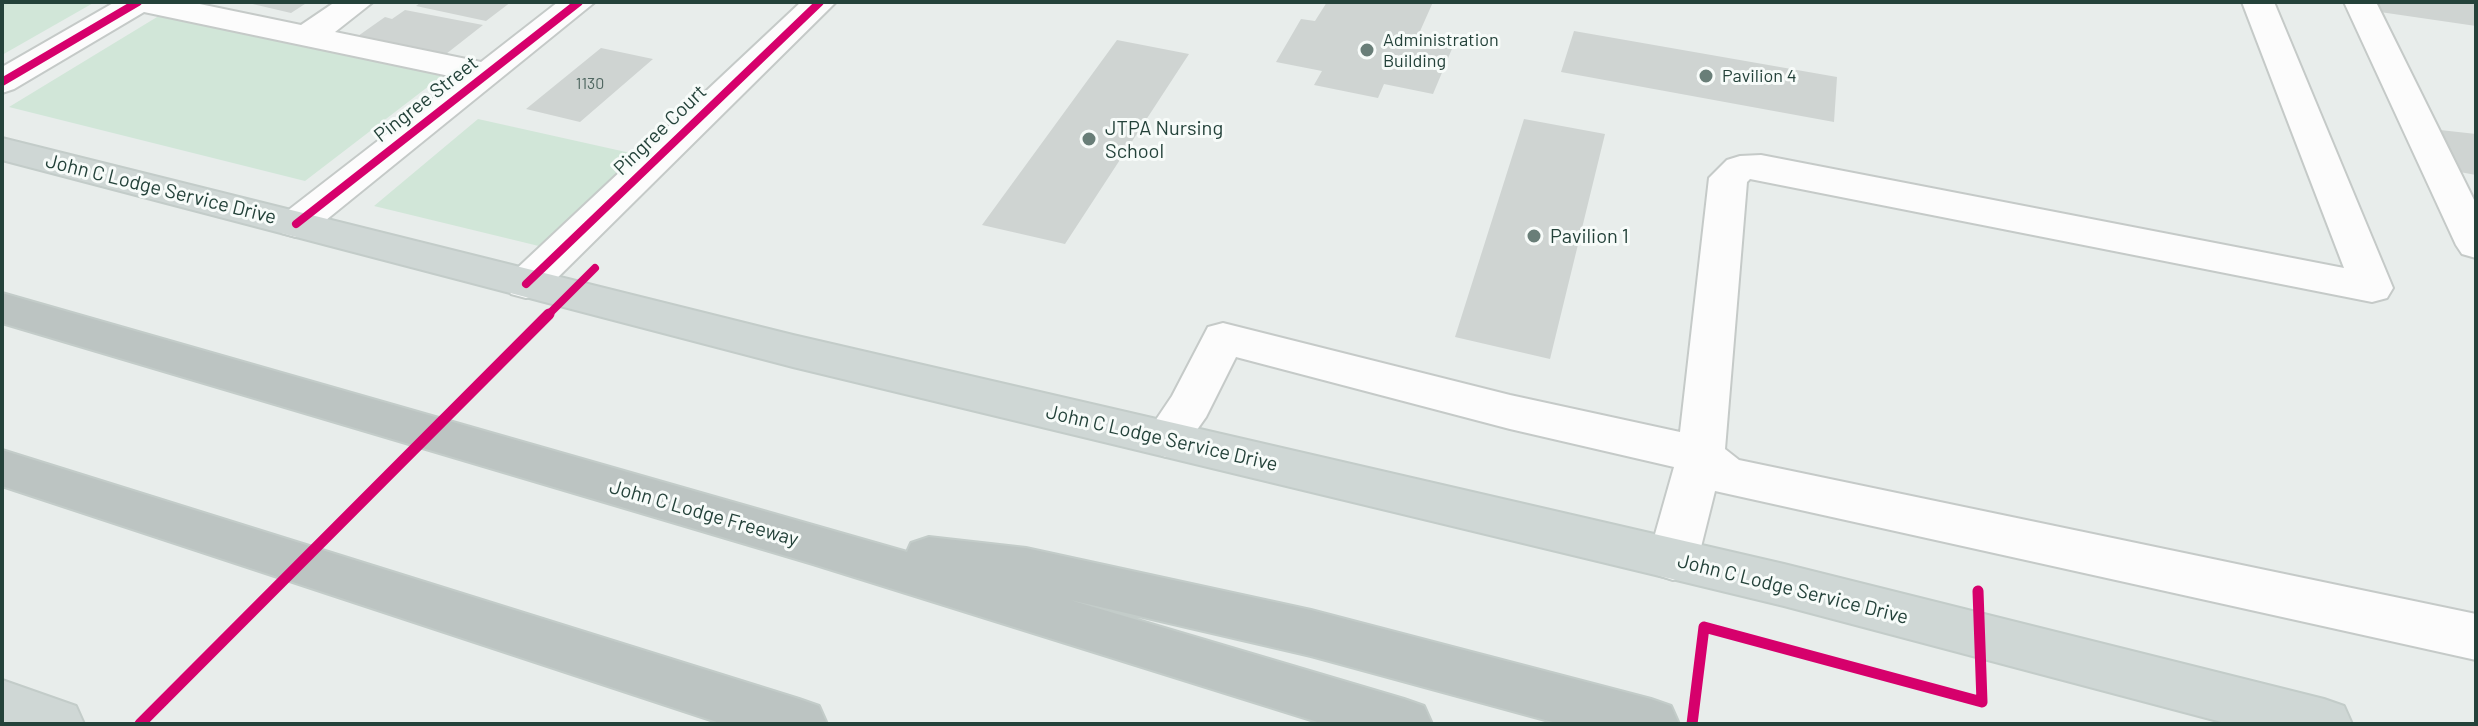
<!DOCTYPE html>
<html>
<head>
<meta charset="utf-8">
<style>
  body { margin:0 }
  #map { position:relative; width:2478px; height:726px; overflow:hidden; background:#e8edeb; font-family:Barlow,sans-serif }
  canvas { display:block }
  .frame { position:absolute; inset:0; border:4px solid #24423a; pointer-events:none }
</style>
</head>
<body>
<div id="map">
<canvas width="2478" height="726"></canvas>
<div class="frame"></div>
</div>
<script>
const ctx = document.querySelector('canvas').getContext('2d');
ctx.lineJoin = 'round';
function fill(path, color) {
  ctx.fillStyle = color;
  ctx.fill(path, 'evenodd');
}
function toPath(rows) {
  const path = new Path2D();
  for (const r of rows) {
    path.moveTo(r[0], r[1]);
    for (let i = 2; i < r.length; i += 2) path.lineTo(r[i], r[i + 1]);
  }
  return path;
}
function strokePath(path, color, width, dash) {
  ctx.strokeStyle = color;
  ctx.lineWidth = width;
  ctx.lineCap = dash ? 'butt' : 'round';
  ctx.setLineDash(dash || []);
  ctx.stroke(path);
}
function write(font, color, halo, rows, align = 'center') {
  ctx.font = font + ' Barlow,sans-serif';
  ctx.lineWidth = 6;
  ctx.setLineDash([]);
  ctx.textBaseline = 'middle';
  ctx.strokeStyle = halo;
  ctx.fillStyle = color;
  for (const [text, x, y, turn = 0] of rows) {
    ctx.save();
    ctx.translate(x, y);
    ctx.rotate((+turn || 0) * Math.PI / 180);
    ctx.textAlign = isNaN(turn) ? turn : align;
    if (halo) ctx.strokeText(text, 0, 0);
    ctx.fillText(text, 0, 0);
    ctx.restore();
  }
}
fill(toPath([
  [2,2,95,2,2,55],
  [162,14,442,76,305,181,9,107],
  [478,119,626,152,645,155,547,248,374,206]
]), '#d1e6d8');
fill(toPath([
  [244,2,308,2,291,13],
  [421,2,511,2,486,21,416,6],
  [1327,2,1433,2,1417,38,1454,44,1433,94,1384,84,1378,98,1314,85,1322,71,1276,62,1301,19,1315,21],
  [2376,2,2476,2,2476,26,2380,12],
  [405,10,483,25,446,54,358,36,385,17,392,19],
  [1574,31,1837,77,1834,122,1561,72],
  [1117,40,1189,54,1065,244,982,225],
  [601,48,653,59,580,122,526,109],
  [1524,119,1605,134,1550,359,1455,337],
  [2431,129,2476,134,2476,175,2449,170]
]), '#cfd4d2');
const minor = toPath([
  [115,2,190,2,301,25,335,2,373,2,335,32,481,62,558,2,595,2,310,233,296,237,282,233,276,224,282,215,459,78,144,12,14,89,2,93,2,67,115,2],
  [801,2,836,2,541,294,526,298,511,294,505,284,511,274,801,2],
  [2242,2,2274,2,2393,288,2387,298,2372,302,1750,179,1747,182,1725,449,1739,460,2476,614,2476,660,1715,491,1698,559,1691,574,1673,580,1655,574,1648,559,1674,467,1510,429,1236,357,1206,417,1182,451,1166,457,1150,451,1143,439,1172,396,1208,327,1223,323,1510,395,1680,432,1709,178,1727,160,1740,156,1761,155,2344,268,2242,2],
  [2344,2,2376,2,2476,204,2476,258,2462,254,2456,245,2344,2]
]);
const major = toPath([
  [2,138,793,335,1784,564,2324,699,2344,706,2352,724,2229,724,1784,606,793,367,2,160,2,138],
  [2,680,76,706,84,724,2,724,2,680]
]);
const highway = toPath([
  [2,293,907,552,911,543,929,537,1026,548,1311,610,1651,699,1671,706,1679,724,1560,724,1311,656,1070,600,1404,699,1424,706,1432,724,1324,724,813,564,2,323,2,293],
  [2,450,799,699,819,706,827,724,723,724,2,486,2,450]
]);
strokePath(minor, '#c5cac8', 4);
strokePath(major, '#c3ccc9', 4);
strokePath(highway, '#c3ccc9', 4);
fill(minor, '#fcfcfc');
fill(major, '#cfd7d5');
fill(highway, '#bcc4c2');
strokePath(toPath([
  [2,82,138,2],
  [296,224,579,2],
  [526,284,820,2],
  [547,316,595,268]
]), '#d6006c', 8);
strokePath(toPath([
  [140,724,549,314],
  [1692,724,1704,627,1982,702,1978,591]
]), '#d6006c', 11);
for (const [x, y, r, color] of [
  [1367,50,8,"#697e78"],
  [1706,76,8,"#697e78"],
  [1089,139,8,"#697e78"],
  [1534,236,8,"#697e78"]
]) {
  const dot = new Path2D();
  dot.arc(x, y, r, 0, 2 * Math.PI);
  ctx.fillStyle = color;
  ctx.fill(dot);
  strokePath(dot, '#f7fbf9', 3);
}
write('16px', '#506761', null, [
  ["1130",590,84]
]);
write('18px', '#24423a', '#f7fbf9', [
  ["Administration",1383,40],
  ["Building",1383,61],
  ["Pavilion 4",1722,76]
], 'left');
write('20px', '#24423a', '#f7fbf9', [
  ["Pingree Street",426,99,-38],
  ["Pingree Court",660,130,-44],
  ["John C Lodge Service Drive",161,189,14],
  ["John C Lodge Service Drive",1162,438,13],
  ["John C Lodge Freeway",704,513,16],
  ["John C Lodge Service Drive",1793,589,14]
]);
write('20px', '#24423a', '#f7fbf9', [
  ["JTPA Nursing",1105,128],
  ["School",1105,151],
  ["Pavilion 1",1550,236]
], 'left');
</script>
</body>
</html>
